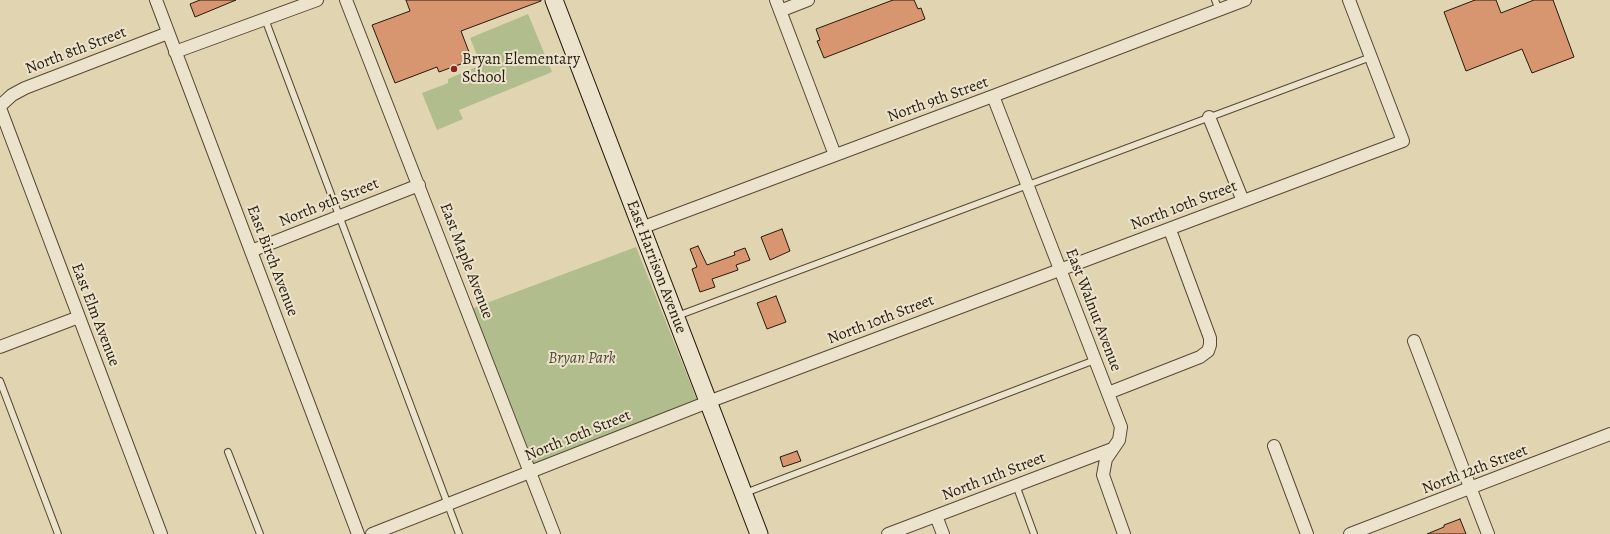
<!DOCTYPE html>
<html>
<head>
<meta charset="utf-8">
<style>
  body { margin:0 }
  canvas { display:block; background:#e1d4b1 }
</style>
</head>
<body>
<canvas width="1610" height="534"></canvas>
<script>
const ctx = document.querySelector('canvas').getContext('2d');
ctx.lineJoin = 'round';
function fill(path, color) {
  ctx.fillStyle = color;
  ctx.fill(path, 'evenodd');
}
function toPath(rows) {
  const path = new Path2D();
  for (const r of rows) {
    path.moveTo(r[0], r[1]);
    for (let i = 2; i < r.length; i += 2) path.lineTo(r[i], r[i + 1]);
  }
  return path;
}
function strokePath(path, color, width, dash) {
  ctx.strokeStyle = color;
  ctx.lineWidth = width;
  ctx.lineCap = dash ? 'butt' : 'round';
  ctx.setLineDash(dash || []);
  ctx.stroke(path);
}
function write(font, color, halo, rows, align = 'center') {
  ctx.font = font + ' Alegreya,serif';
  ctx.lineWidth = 4;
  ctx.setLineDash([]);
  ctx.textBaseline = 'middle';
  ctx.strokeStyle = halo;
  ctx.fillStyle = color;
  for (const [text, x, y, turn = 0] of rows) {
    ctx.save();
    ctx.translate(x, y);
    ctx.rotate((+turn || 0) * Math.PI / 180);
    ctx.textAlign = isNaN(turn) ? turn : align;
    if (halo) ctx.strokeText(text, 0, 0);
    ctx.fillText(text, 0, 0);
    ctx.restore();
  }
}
fill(toPath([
  [528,14,552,72,459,110,463,119,437,130,422,93,448,83,448,79,481,65,470,38],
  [636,247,699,405,531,472,468,310]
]), '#b1bd8d');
const building = toPath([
  [200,0,236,0,195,17,190,4,200,0],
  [406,0,541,0,541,1,461,31,472,60,439,72,437,67,395,83,372,25,410,11,406,0],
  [893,0,914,0,918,9,921,8,925,19,824,58,817,41,820,40,816,29,893,0],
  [1475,0,1496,0,1501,13,1534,0,1553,0,1574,57,1532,73,1522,49,1466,71,1444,12,1475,0],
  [782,229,790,251,770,260,761,237,782,229],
  [698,246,707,265,735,255,734,252,745,248,750,260,736,265,738,270,712,279,715,287,700,292,692,269,697,267,690,249,698,246],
  [776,296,786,322,767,329,757,303,776,296],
  [797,451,801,461,783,467,780,457,797,451],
  [1460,519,1466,534,1427,534,1444,527,1444,525,1460,519]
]);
fill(building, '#d89670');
strokePath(building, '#261b0c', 1);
const lane = toPath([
  [1215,0,1219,10],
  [265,19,459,534],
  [677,316,1371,57],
  [0,381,58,534],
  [228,452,260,534],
  [1016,485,1034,534],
  [745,493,1095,360]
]);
const street = toPath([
  [156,0,358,534],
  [346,0,554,534],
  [776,0,835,155],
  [780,11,808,0],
  [175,52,317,0],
  [993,96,1121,427,1119,440,1106,459,1103,475,1124,534],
  [0,106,12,95,25,88,168,33],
  [0,108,161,534],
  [1209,117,1243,201],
  [641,228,993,96,1245,0],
  [251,251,419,185],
  [1414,341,1488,534],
  [0,347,79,317],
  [1108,393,1200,357,1208,351,1210,345,1210,338,1170,230],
  [1274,446,1307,534],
  [936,516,943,534],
  [372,534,708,402,1403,141,1349,0],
  [888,534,1112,449],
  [1350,534,1610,434]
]);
const secondary = toPath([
  [554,0,759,534]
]);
strokePath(lane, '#554935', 8);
strokePath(street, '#554935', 14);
strokePath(secondary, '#261b0c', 19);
strokePath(lane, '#ece3cc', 6);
strokePath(street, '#ece3cc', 12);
strokePath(secondary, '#ece3cc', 17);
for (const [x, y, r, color] of [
  [454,69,4,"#8f2418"]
]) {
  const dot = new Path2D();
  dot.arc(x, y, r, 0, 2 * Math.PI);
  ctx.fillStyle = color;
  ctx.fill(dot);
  strokePath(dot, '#ece3cc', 1.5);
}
write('16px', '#261b0c', '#ece3cc', [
  ["North 8th Street",76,51,-21],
  ["North 9th Street",938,100,-20],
  ["North 9th Street",329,203,-22],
  ["North 10th Street",1184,206,-21],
  ["East Birch Avenue",272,261,69],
  ["East Maple Avenue",466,261,69],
  ["East Harrison Avenue",656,267,69],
  ["East Walnut Avenue",1093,310,69],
  ["East Elm Avenue",95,315,69],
  ["North 10th Street",881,320,-21],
  ["North 10th Street",578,436,-22],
  ["North 12th Street",1475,470,-21],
  ["North 11th Street",994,477,-21]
]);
write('16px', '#261b0c', '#ece3cc', [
  ["Bryan Elementary",462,60],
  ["School",462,78]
], 'left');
write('italic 16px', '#504c33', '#ece3cc', [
  ["Bryan Park",582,359]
]);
</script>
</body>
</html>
